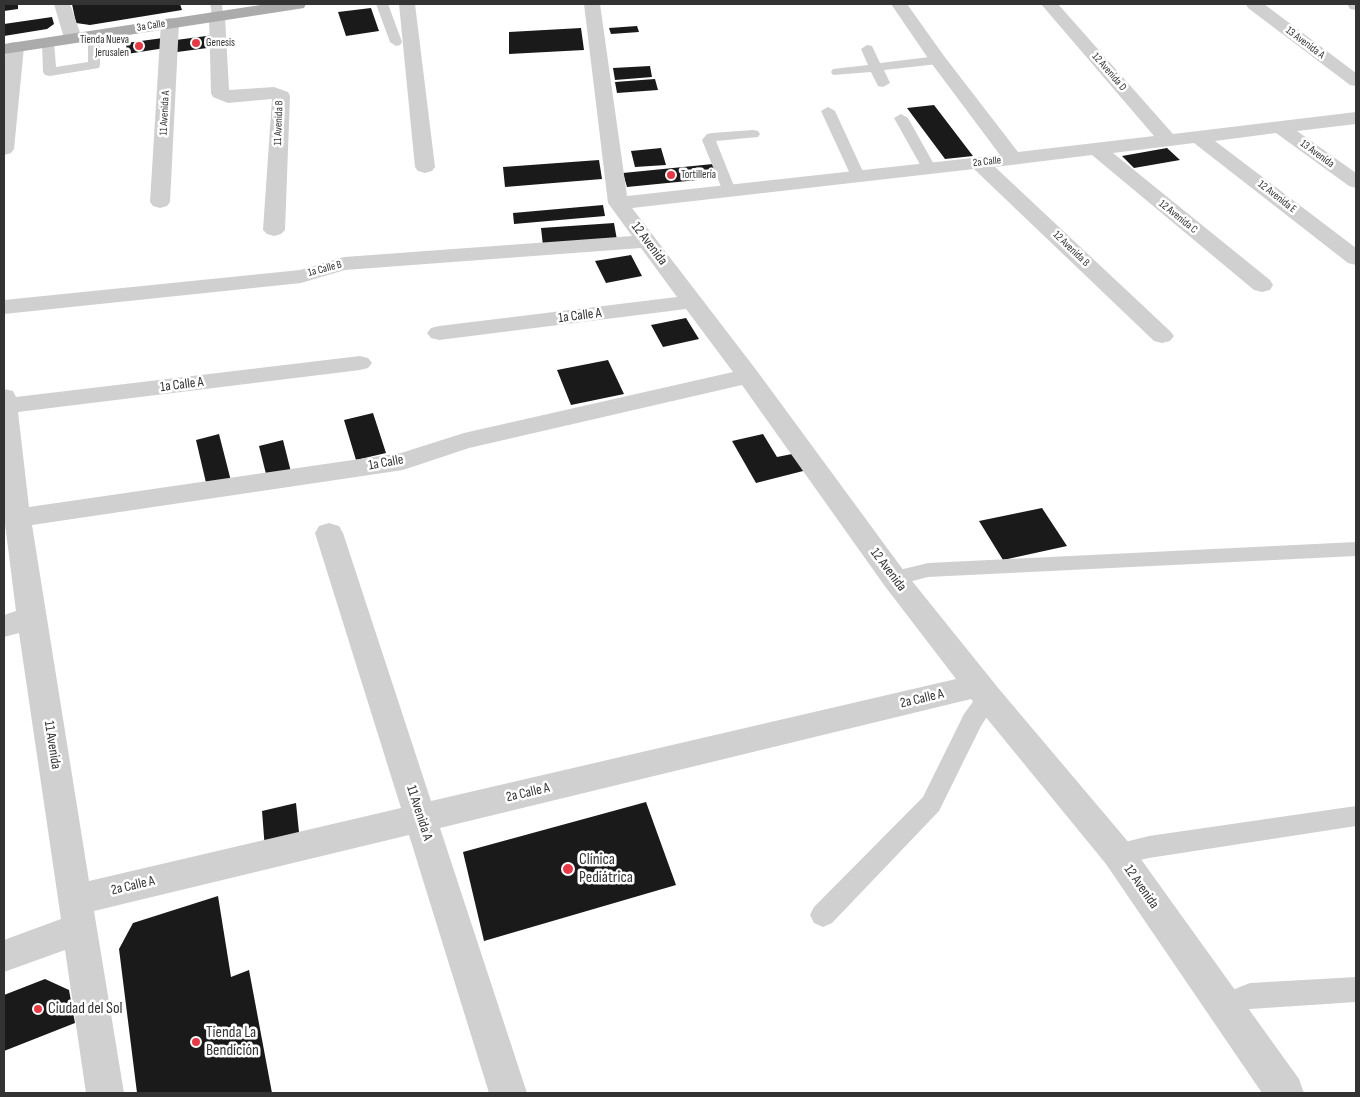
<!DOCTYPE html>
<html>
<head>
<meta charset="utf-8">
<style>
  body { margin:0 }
  #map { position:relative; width:1360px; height:1097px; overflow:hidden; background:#fff; font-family:"Sofia Sans Condensed",sans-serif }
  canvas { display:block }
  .frame { position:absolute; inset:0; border:5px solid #333; pointer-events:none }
</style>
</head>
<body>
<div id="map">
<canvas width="1360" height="1097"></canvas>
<div class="frame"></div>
</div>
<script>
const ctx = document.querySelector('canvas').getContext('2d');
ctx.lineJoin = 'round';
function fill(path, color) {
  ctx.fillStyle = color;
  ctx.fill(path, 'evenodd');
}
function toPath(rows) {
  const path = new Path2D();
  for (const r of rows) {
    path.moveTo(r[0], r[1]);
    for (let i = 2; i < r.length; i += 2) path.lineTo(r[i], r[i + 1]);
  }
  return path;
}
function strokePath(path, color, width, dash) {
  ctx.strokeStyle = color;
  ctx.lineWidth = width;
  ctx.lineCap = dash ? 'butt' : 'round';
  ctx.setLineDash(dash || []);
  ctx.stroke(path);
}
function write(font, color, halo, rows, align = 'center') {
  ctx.font = font + ' "Sofia Sans Condensed",sans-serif';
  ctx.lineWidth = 5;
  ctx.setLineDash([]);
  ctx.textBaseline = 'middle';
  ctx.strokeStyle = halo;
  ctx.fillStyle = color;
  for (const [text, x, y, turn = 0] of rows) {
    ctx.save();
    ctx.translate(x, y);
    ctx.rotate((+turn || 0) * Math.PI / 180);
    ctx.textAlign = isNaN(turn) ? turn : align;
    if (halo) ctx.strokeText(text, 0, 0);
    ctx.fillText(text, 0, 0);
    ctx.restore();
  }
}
fill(toPath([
  [4,4,18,4,18,9,4,11],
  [72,4,180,4,182,10,90,25,76,23],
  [371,8,379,31,346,36,338,12],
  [52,17,54,24,47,29,4,36,4,24],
  [637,26,639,32,611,34,609,28],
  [581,28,584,50,509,54,509,32],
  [214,35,215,47,177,52,176,40],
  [163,38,165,48,127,54,126,43],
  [650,66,652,77,615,80,613,68],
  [655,79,658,90,617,93,615,82],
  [934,105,973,156,945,159,907,108],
  [661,148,666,165,635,167,631,151],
  [1167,148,1180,160,1134,168,1122,156],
  [599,160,602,179,505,187,503,167],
  [713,164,718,178,627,187,623,173],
  [603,205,605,216,514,224,513,213],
  [614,223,617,240,543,246,541,228],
  [631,255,642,276,606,283,595,261],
  [686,318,699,339,663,347,651,325],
  [608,360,624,394,571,405,557,370],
  [373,413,386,453,356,460,344,420],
  [219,434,231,481,207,487,196,440],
  [763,434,777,457,797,453,807,470,756,483,732,441],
  [283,440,291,472,267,478,259,446],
  [1042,508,1067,546,1003,560,979,521],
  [646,802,676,885,484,941,463,852],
  [296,803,300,842,265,850,262,811],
  [218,896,231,977,249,970,272,1093,137,1093,119,949,133,923],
  [45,979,69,990,75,1023,4,1051,4,995]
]), '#1a1a1a');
fill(toPath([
  [210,4,222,4,223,16,221,19,213,19,210,4],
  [376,4,388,4,402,42,400,45,396,46,390,42,376,4],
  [94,31,100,35,100,65,99,68,50,76,45,75,43,72,42,42,44,39,48,38,54,42,56,67,88,62,88,35,94,31],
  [867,45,872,46,880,63,938,56,944,60,938,64,884,70,890,83,883,87,878,86,871,72,833,75,831,72,833,69,868,65,861,49,867,45],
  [828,107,835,111,865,176,863,179,853,179,851,176,821,111,828,107],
  [901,114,908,118,936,168,934,171,924,171,922,168,894,118,901,114],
  [753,130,758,131,760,134,758,137,716,141,736,191,734,194,729,195,724,194,702,140,707,134,712,133,753,130],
  [1356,542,1356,556,928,577,894,586,887,583,884,578,887,573,928,563,1356,542],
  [988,689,996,692,999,698,981,726,939,811,832,923,823,927,814,923,810,915,814,907,923,797,964,714,980,692,988,689],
  [1356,806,1356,826,1149,858,1118,865,1109,862,1106,854,1109,846,1149,836,1356,806],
  [1356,977,1356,1002,1250,1009,1224,1019,1215,1015,1211,1006,1215,997,1250,983,1356,977]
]), '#d0d0d0');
fill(toPath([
  [54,4,70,4,82,38,79,42,73,43,67,42,64,38,54,4],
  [399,4,415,4,435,167,432,171,425,173,418,171,415,167,399,4],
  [584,4,600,4,627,196,1000,155,932,64,891,4,907,4,944,56,1018,152,1154,136,1041,4,1058,4,1173,134,1356,112,1356,124,1297,131,1356,173,1356,188,1349,186,1276,133,1215,141,1356,248,1356,265,1348,263,1194,143,1113,153,1270,280,1273,285,1270,290,1262,292,1254,290,1092,155,995,167,1170,331,1174,336,1170,341,1162,343,1154,341,974,169,632,208,757,371,904,571,999,689,1130,844,1299,1079,1304,1093,1262,1093,1106,864,971,699,440,828,527,1093,489,1093,409,835,94,911,124,1093,86,1093,65,950,4,972,4,940,61,919,19,633,4,637,4,615,16,611,4,516,4,389,13,391,16,397,360,356,368,358,372,363,368,368,360,370,18,412,29,507,401,453,464,433,733,372,686,309,439,340,431,338,427,333,431,328,439,326,677,297,641,248,345,270,301,283,4,314,4,300,300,270,344,257,632,236,608,203,584,4],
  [742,385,884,585,956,679,431,801,343,533,339,526,329,523,319,526,315,533,401,808,89,881,32,525,403,470,469,448,742,385],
  [1246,4,1264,4,1356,73,1356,86,1350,85,1248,8,1246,4],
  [1347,4,1356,4,1356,10,1350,9,1347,4],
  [217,11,223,12,225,16,229,90,274,87,288,92,290,96,285,230,281,234,274,236,267,234,263,230,272,99,228,103,213,97,211,93,209,16,211,12,217,11],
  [170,18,176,19,179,23,170,202,167,206,160,208,153,206,150,202,161,23,164,19,170,18],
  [15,42,21,43,24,47,14,149,11,153,4,155,4,68,6,47,9,43,15,42]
]), '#d0d0d0');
fill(toPath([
  [267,4,306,4,304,8,298,9,4,54,4,44,267,4]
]), '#ababab');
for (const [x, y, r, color] of [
  [196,43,5,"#e63946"],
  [139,46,5,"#e63946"],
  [671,175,5,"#e63946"],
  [568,869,6,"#e63946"],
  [38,1009,5,"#e63946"],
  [196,1042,5,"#e63946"]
]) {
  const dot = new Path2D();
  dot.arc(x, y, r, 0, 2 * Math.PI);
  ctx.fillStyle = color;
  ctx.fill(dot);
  strokePath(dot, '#fff', 2);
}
write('11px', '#333', '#fff', [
  ["3a Calle",151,26,-9],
  ["13 Avenida A",1305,43,37],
  ["12 Avenida D",1109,72,49],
  ["11 Avenida A",165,113,-87],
  ["11 Avenida B",279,123,-88],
  ["13 Avenida",1317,154,36],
  ["2a Calle",987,162,-6],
  ["12 Avenida E",1277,197,38],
  ["12 Avenida C",1178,217,39],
  ["12 Avenida B",1071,249,44],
  ["1a Calle B",325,269,-15]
]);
write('11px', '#333', '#fff', [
  ["Tienda Nueva",129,40,"right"],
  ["Jerusalen",129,53,"right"],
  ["Genesis",206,43],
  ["Tortillería",681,175]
], 'left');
write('14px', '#333', '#fff', [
  ["12 Avenida",649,244,53],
  ["1a Calle A",580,316,-7],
  ["1a Calle A",182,385,-7],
  ["1a Calle",386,463,-10],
  ["12 Avenida",888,570,53],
  ["2a Calle A",922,699,-13],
  ["11 Avenida",52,745,81],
  ["2a Calle A",528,793,-13],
  ["11 Avenida A",419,813,72],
  ["2a Calle A",133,886,-13],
  ["12 Avenida",1141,887,55]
]);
write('16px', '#333', '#fff', [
  ["Clínica",579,860],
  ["Pediátrica",579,878],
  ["Ciudad del Sol",48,1009],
  ["Tienda La",206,1033],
  ["Bendición",206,1051]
], 'left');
</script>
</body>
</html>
